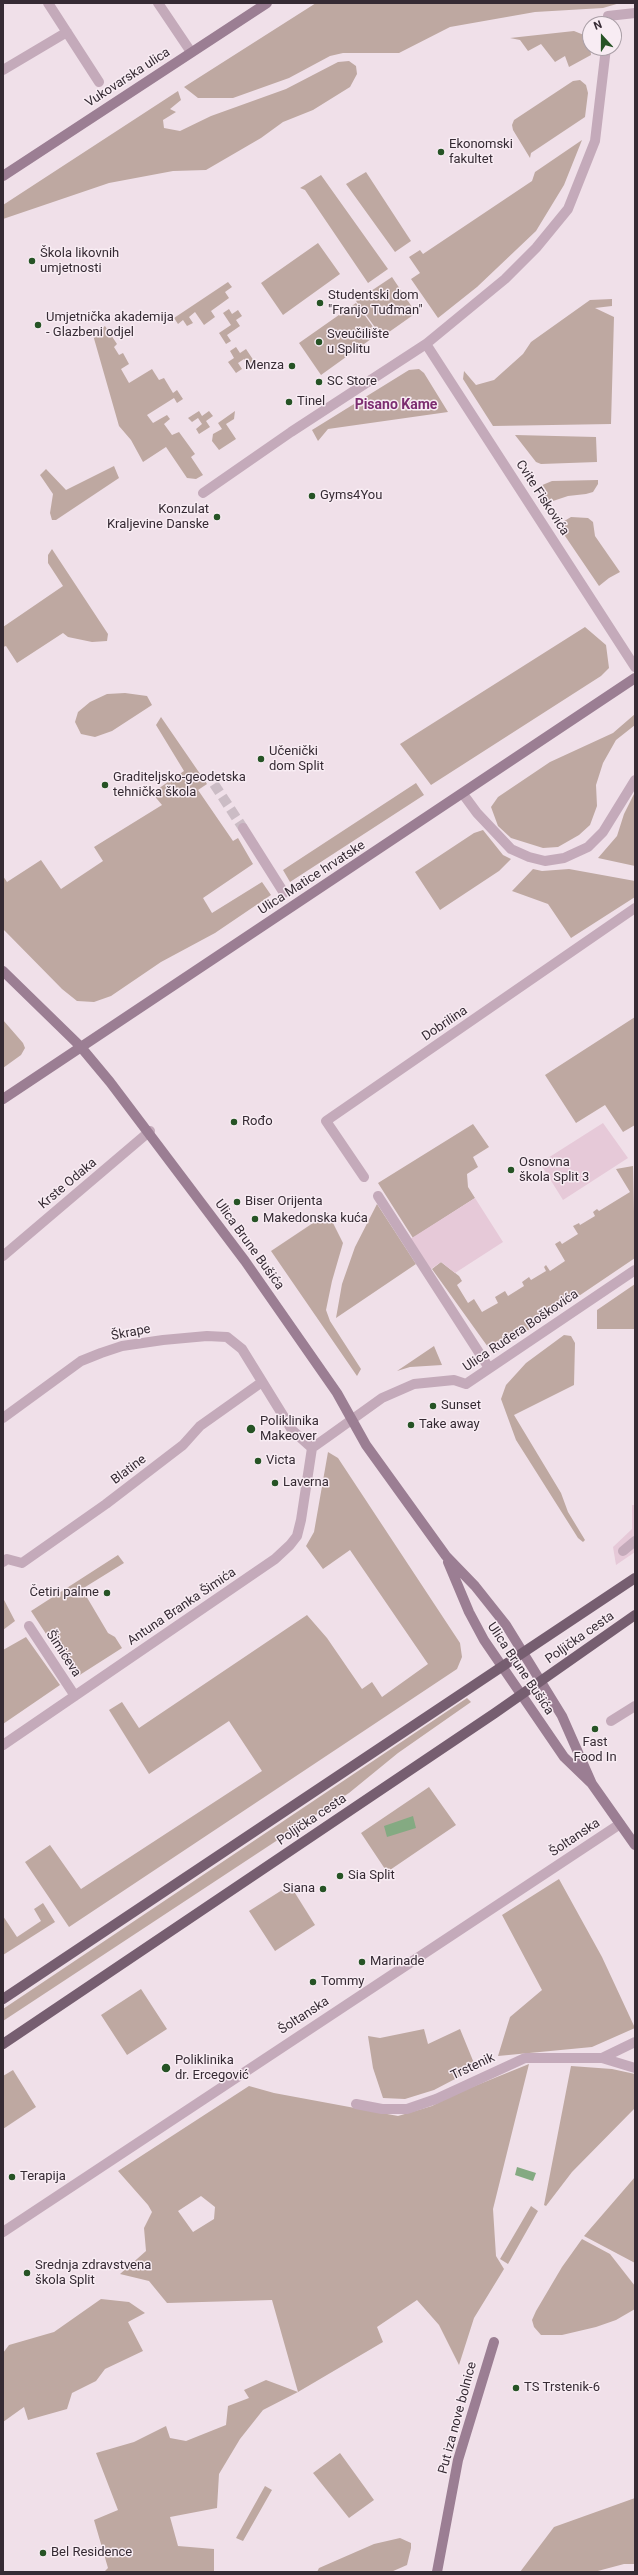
<!DOCTYPE html>
<html>
<head>
<meta charset="utf-8">
<style>
  body { margin:0 }
  #map { position:relative; width:638px; height:2575px; overflow:hidden; background:#f0e0e9; font-family:Roboto,sans-serif }
  canvas { display:block }
  .frame { position:absolute; inset:0; border:4px solid #362b34; pointer-events:none }
  .north { position:absolute; left:582px; top:16px; width:40px; height:40px; box-sizing:border-box; background:#f8ecf3; border:1px solid #aa9fa7; border-radius:50%; rotate:339deg; font-size:11px; font-weight:700; line-height:16px; text-align:center; color:#362b34 }
  .north::after { content:''; display:block; margin:auto; width:14px; height:18px; background:#265325; clip-path:polygon(50% 0,100% 100%,50% 72%,0 100%) }
</style>
</head>
<body>
<div id="map">
<canvas width="638" height="2575"></canvas>
<div class="frame"></div>
<div class="north">N</div>
</div>
<script>
const ctx = document.querySelector('canvas').getContext('2d');
ctx.lineJoin = 'round';
function fill(path, color) {
  ctx.fillStyle = color;
  ctx.fill(path, 'evenodd');
}
function toPath(rows) {
  const path = new Path2D();
  for (const r of rows) {
    path.moveTo(r[0], r[1]);
    for (let i = 2; i < r.length; i += 2) path.lineTo(r[i], r[i + 1]);
  }
  return path;
}
function strokePath(path, color, width, dash) {
  ctx.strokeStyle = color;
  ctx.lineWidth = width;
  ctx.lineCap = dash ? 'butt' : 'round';
  ctx.setLineDash(dash || []);
  ctx.stroke(path);
}
function write(font, color, halo, rows, align = 'center') {
  ctx.font = font + ' Roboto,sans-serif';
  ctx.lineWidth = 3;
  ctx.setLineDash([]);
  ctx.textBaseline = 'middle';
  ctx.strokeStyle = halo;
  ctx.fillStyle = color;
  for (const [text, x, y, turn = 0] of rows) {
    ctx.save();
    ctx.translate(x, y);
    ctx.rotate((+turn || 0) * Math.PI / 180);
    ctx.textAlign = isNaN(turn) ? turn : align;
    if (halo) ctx.strokeText(text, 0, 0);
    ctx.fillText(text, 0, 0);
    ctx.restore();
  }
}
fill(toPath([
  [316,3,620,3,603,8,535,12,450,27,399,53,343,53,330,56,289,78,233,98,198,98,184,87],
  [574,31,584,35,590,43,591,55,569,67,565,56,555,62,541,44,528,51,520,40,510,38],
  [349,61,356,66,357,74,350,87,313,110,283,122,261,138,206,170,173,171,109,183,3,219,3,205,178,91,181,100,170,109,176,112,163,120,164,128,180,131,211,116,286,89,338,62],
  [580,80,586,85,588,93,585,117,531,153,530,158,513,130,512,125,514,120,573,81],
  [582,140,564,185,536,231,477,287,438,318,411,279,420,273,409,257,420,250,423,254,532,181,535,172],
  [366,172,411,241,395,252,346,184],
  [321,175,388,269,368,283,305,190,300,188],
  [318,243,340,274,283,315,261,283],
  [392,277,416,313,382,337,356,301],
  [228,282,232,287,225,292,229,298,211,311,215,317,204,325,195,312,189,317,193,323,187,326,183,320,178,324,174,318],
  [612,299,612,306,595,308,614,317,611,424,493,426,463,379,464,371,476,385,494,380,523,354,531,342,590,300],
  [356,303,378,334,321,375,299,343],
  [229,309,232,314,238,310,242,316,236,320,240,326,227,335,231,341,226,344,219,333,231,325,223,313],
  [105,326,117,344,114,347,119,355,123,353,129,364,121,369,129,383,152,369,159,380,164,378,173,393,177,390,183,399,177,403,174,398,147,415,153,423,167,415,170,419,164,424,172,435,179,432,195,454,191,457,203,475,196,479,187,478,166,447,143,462,131,440,119,426,93,335],
  [236,347,240,353,246,349,254,361,248,364,244,359,238,363,242,369,236,373,228,362,234,358,230,351],
  [419,369,424,373,448,412,328,429,318,441,312,430,409,370],
  [199,411,202,416,209,411,213,416,206,421,210,427,199,434,196,429,202,424,198,418,192,422,188,418],
  [235,411,234,419,226,424,236,439,219,450,212,441,213,434,222,429,218,423],
  [515,435,596,437,597,462,541,464,536,462],
  [114,466,119,478,56,520,52,520,50,513,53,494,40,475,46,469,66,490],
  [598,480,598,484,593,492,586,494,568,496,553,501,543,500,539,495,540,486,552,481],
  [571,517,588,518,593,522,595,536,620,572,609,578,599,586,563,533,561,523],
  [52,549,108,634,107,641,92,642,68,637,63,633,17,663,6,646,3,647,3,627,63,586,48,563,48,555],
  [585,627,606,645,609,668,601,676,431,785,400,744],
  [125,693,147,696,152,705,112,731,95,737,81,734,75,722,78,712,90,702,107,694],
  [635,714,635,725,616,740,603,763,596,785,597,806,590,825,579,835,558,847,543,848,511,838,498,826,491,807,498,797,550,762,613,733],
  [161,717,207,784,198,790,233,841,238,838,253,864,203,898,212,913,262,882,271,895,215,933,161,962,111,996,94,1002,77,1001,62,989,3,929,3,876,7,882,41,860,61,889,103,861,94,847,162,805,152,793,184,771,156,725],
  [416,783,424,795,290,882,283,870],
  [635,792,635,866,598,858,617,836,624,814],
  [483,830,503,855,511,859,499,871,440,910,415,872,474,833],
  [533,869,542,871,569,869,635,881,635,897,571,938,548,904,512,891],
  [635,1017,635,1125,623,1132,605,1105,576,1123,545,1075],
  [3,1020,23,1043,25,1048,21,1055,3,1068],
  [473,1124,489,1147,473,1157,478,1167,467,1174,468,1187,475,1198,413,1238,378,1183],
  [633,1166,635,1258,493,1354,432,1269,441,1262,459,1276,462,1281,457,1285,468,1303,474,1299,482,1312,498,1303,495,1297,505,1291,508,1296,524,1286,522,1282,529,1277,531,1280,546,1271,544,1267,546,1265,550,1271,565,1261,555,1244,560,1241,562,1244,578,1234,573,1226,579,1223,580,1225,595,1216,593,1212,597,1209,599,1211,630,1192,616,1169],
  [377,1204,416,1264,336,1318,342,1284,355,1247],
  [328,1213,343,1243,332,1281,326,1310,330,1321,361,1369,357,1376,271,1251],
  [635,1284,635,1329,597,1329,597,1310],
  [564,1335,571,1336,575,1343,574,1385,514,1415,561,1493,568,1512,585,1540,583,1542,578,1538,516,1440,501,1399,506,1385,526,1363],
  [434,1346,442,1365,410,1367,397,1371],
  [328,1452,338,1458,460,1643,462,1657,457,1669,69,1927,25,1862,50,1845,81,1889,262,1771,229,1721,149,1774,109,1710,122,1702,139,1728,307,1615,327,1638,362,1689,372,1682,382,1697,428,1664,350,1550,323,1569,306,1546,314,1532],
  [118,1555,124,1563,82,1589,108,1633,115,1637,122,1648,75,1678,31,1611],
  [3,1598,15,1621,3,1630],
  [26,1637,60,1685,3,1724,3,1650],
  [467,1698,471,1702,398,1753,349,1793,3,2021,3,2009],
  [429,1787,456,1825,387,1872,361,1833],
  [559,1879,602,1957,635,2028,592,2047,498,2056,510,2017,542,1990,502,1915],
  [290,1885,315,1925,275,1951,249,1911],
  [43,1903,55,1922,3,1955,3,1916,17,1937,41,1921,34,1909],
  [141,1989,167,2029,127,2055,101,2015],
  [424,2029,428,2044,460,2029,476,2068,434,2090,405,2099,383,2098,373,2068,368,2036,380,2038],
  [529,2064,493,2209,496,2256,504,2269,474,2318,459,2365,439,2325,417,2300,377,2327,383,2342,298,2392,263,2410,240,2439,219,2474,217,2508,170,2517,178,2546,214,2549,214,2572,104,2572,108,2568,94,2520,118,2510,96,2453,134,2442,166,2426,170,2438,186,2441,226,2425,228,2406,249,2398,244,2390,266,2380,298,2392,272,2300,167,2303,149,2281,120,2274,146,2251,144,2228,152,2212,148,2205,118,2171,249,2086,274,2093,398,2116,432,2106,455,2094],
  [201,2196,215,2207,214,2219,193,2232,178,2211],
  [571,2066,612,2069,635,2074,635,2108,572,2172,546,2206,544,2205],
  [13,2070,36,2107,3,2129,3,2076],
  [635,2177,635,2263,584,2236],
  [531,2206,538,2211,508,2264,500,2259],
  [582,2239,610,2254,635,2286,635,2309,616,2320,596,2327,562,2335,541,2335,534,2327,532,2320,536,2311,562,2267],
  [101,2299,129,2302,145,2313,128,2322,143,2351,105,2369,96,2381,72,2393,67,2409,28,2420,24,2407,3,2422,3,2353,9,2345,54,2332],
  [340,2453,374,2500,349,2518,313,2473],
  [265,2486,272,2490,243,2541,236,2538],
  [635,2498,635,2564,624,2564,594,2572,520,2572,554,2527],
  [400,2538,411,2543,411,2548,407,2565,391,2572,317,2572,319,2568,374,2544]
]), '#bea8a1');
fill(toPath([
  [603,1123,628,1158,563,1200,540,1163],
  [475,1198,503,1242,455,1273,441,1262,427,1272,407,1241],
  [632,1505,635,1505,635,1552,616,1565,613,1547,632,1529]
]), '#e6c9d8');
fill(toPath([
  [413,1816,416,1828,387,1837,384,1826],
  [517,2167,536,2173,533,2181,515,2175]
]), '#84aa82');
strokePath(toPath([
  [214,784,243,828]
]), '#cbbcc5', 10, [10, 5]);
strokePath(toPath([
  [48,3,99,82],
  [158,3,191,52],
  [607,24,608,16,635,13],
  [3,70,67,32],
  [426,344,635,667],
  [203,493,291,432,426,344,505,279,536,248,568,209,595,141,606,48],
  [463,794,477,813,511,849,529,857,545,861,564,858,588,847,603,832,635,780],
  [243,828,284,893],
  [364,1177,326,1121,635,908],
  [378,1196,489,1368],
  [3,1256,150,1131],
  [3,1418,81,1361,101,1353,122,1346,163,1340,207,1336,227,1337,242,1349,292,1430,312,1448],
  [623,1551,635,1541],
  [3,1562,7,1559,22,1563,106,1504,183,1445,200,1426,262,1382],
  [29,1626,75,1696],
  [611,1721,635,1706],
  [3,1745,275,1559,290,1545,297,1536,301,1520,312,1448,329,1436,382,1398,414,1384,454,1380,466,1384,635,1270],
  [602,2058,635,2042],
  [356,2104,382,2109,407,2109,436,2099,525,2058,602,2058,635,2068],
  [3,2232,620,1824]
]), '#c4aaba', 10);
strokePath(toPath([
  [3,176,267,3],
  [3,971,80,1046,110,1082,245,1261,337,1393,366,1445,446,1556,475,1586,506,1625,562,1716,592,1784],
  [3,1099,635,678],
  [448,1562,469,1612,484,1640,564,1757,592,1784,635,1845],
  [437,2572,458,2460,494,2342]
]), '#9b7e93', 10);
strokePath(toPath([
  [3,1999,635,1578],
  [3,2044,495,1713,635,1615]
]), '#765e70', 10);
for (const [x, y, r, color] of [
  [441,152,4,"#265325"],
  [32,261,4,"#265325"],
  [320,303,4,"#265325"],
  [38,325,4,"#265325"],
  [319,342,4,"#265325"],
  [292,366,4,"#265325"],
  [319,382,4,"#265325"],
  [289,402,4,"#265325"],
  [312,496,4,"#265325"],
  [217,517,4,"#265325"],
  [261,759,4,"#265325"],
  [105,785,4,"#265325"],
  [234,1122,4,"#265325"],
  [511,1170,4,"#265325"],
  [237,1202,4,"#265325"],
  [255,1219,4,"#265325"],
  [433,1406,4,"#265325"],
  [411,1425,4,"#265325"],
  [251,1429,5,"#265325"],
  [258,1461,4,"#265325"],
  [275,1483,4,"#265325"],
  [107,1593,4,"#265325"],
  [595,1729,4,"#265325"],
  [340,1876,4,"#265325"],
  [323,1889,4,"#265325"],
  [362,1962,4,"#265325"],
  [313,1982,4,"#265325"],
  [166,2068,5,"#265325"],
  [12,2177,4,"#265325"],
  [27,2273,4,"#265325"],
  [516,2388,4,"#265325"],
  [43,2553,4,"#265325"]
]) {
  const dot = new Path2D();
  dot.arc(x, y, r, 0, 2 * Math.PI);
  ctx.fillStyle = color;
  ctx.fill(dot);
  strokePath(dot, '#f8ecf3', 1.5);
}
write('13px', '#362b34', '#f8ecf3', [
  ["Vukovarska ulica",128,78,-33],
  ["Cvite Fiskovića",542,498,57],
  ["Ulica Matice hrvatske",312,878,-33],
  ["Dobrilina",445,1024,-34],
  ["Krste Odaka",68,1184,-40],
  ["Ulica Brune Bušića",249,1245,54],
  ["Ulica Ruđera Boškovića",521,1331,-34],
  ["Škrape",131,1333,-11],
  ["Blatine",129,1470,-37],
  ["Antuna Branka Šimića",182,1607,-34],
  ["Poljička cesta",580,1638,-35],
  ["Šimićeva",63,1654,57],
  ["Ulica Brune Bušića",520,1669,56],
  ["Poljička cesta",312,1820,-34],
  ["Šoltanska",575,1838,-34],
  ["Šoltanska",304,2016,-33],
  ["Trstenik",473,2067,-25],
  ["Put iza nove bolnice",458,2418,-75]
]);
write('13px', '#362b34', '#f8ecf3', [
  ["Ekonomski",449,145],
  ["fakultet",449,160],
  ["Škola likovnih",40,254],
  ["umjetnosti",40,269],
  ["Studentski dom",328,296],
  ["\"Franjo Tuđman\"",328,311],
  ["Umjetnička akademija",46,318],
  ["- Glazbeni odjel",46,333],
  ["Sveučilište",327,335],
  ["u Splitu",327,350],
  ["Menza",284,366,"right"],
  ["SC Store",327,382],
  ["Tinel",297,402],
  ["Gyms4You",320,496],
  ["Konzulat",209,510,"right"],
  ["Kraljevine Danske",209,525,"right"],
  ["Učenički",269,752],
  ["dom Split",269,767],
  ["Graditeljsko-geodetska",113,778],
  ["tehnička škola",113,793],
  ["Rođo",242,1122],
  ["Osnovna",519,1163],
  ["škola Split 3",519,1178],
  ["Biser Orijenta",245,1202],
  ["Makedonska kuća",263,1219],
  ["Sunset",441,1406],
  ["Poliklinika",260,1422],
  ["Makeover",260,1437],
  ["Take away",419,1425],
  ["Victa",266,1461],
  ["Laverna",283,1483],
  ["Četiri palme",99,1593,"right"],
  ["Fast",595,1743,"center"],
  ["Food In",595,1758,"center"],
  ["Sia Split",348,1876],
  ["Siana",315,1889,"right"],
  ["Marinade",370,1962],
  ["Tommy",321,1982],
  ["Poliklinika",175,2061],
  ["dr. Ercegović",175,2076],
  ["Terapija",20,2177],
  ["Srednja zdravstvena",35,2266],
  ["škola Split",35,2281],
  ["TS Trstenik-6",524,2388],
  ["Bel Residence",51,2553]
], 'left');
write('bold 14px', '#7c2d70', '#f8ecf3', [
  ["Pisano Kame",396,405]
]);
</script>
</body>
</html>
